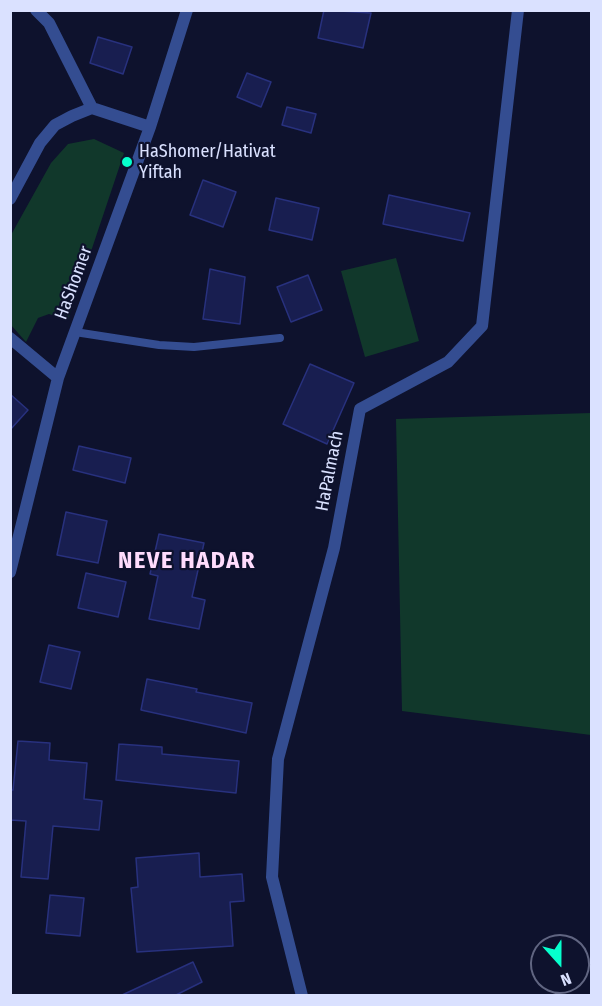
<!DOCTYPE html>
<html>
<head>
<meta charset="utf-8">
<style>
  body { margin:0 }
  #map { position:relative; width:602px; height:1006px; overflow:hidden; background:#0e122d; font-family:"Fira Sans Condensed",sans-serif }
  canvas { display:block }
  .frame { position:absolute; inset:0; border:12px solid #dae1ff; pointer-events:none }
  .north { position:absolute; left:530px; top:934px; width:60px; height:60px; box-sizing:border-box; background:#0e122d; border:2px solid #606581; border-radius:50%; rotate:159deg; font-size:16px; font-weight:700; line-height:24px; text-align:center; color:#dae1ff }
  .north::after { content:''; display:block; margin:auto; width:21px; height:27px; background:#06ffcd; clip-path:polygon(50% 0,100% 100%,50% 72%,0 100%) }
</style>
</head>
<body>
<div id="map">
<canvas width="602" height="1006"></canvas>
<div class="frame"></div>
<div class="north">N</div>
</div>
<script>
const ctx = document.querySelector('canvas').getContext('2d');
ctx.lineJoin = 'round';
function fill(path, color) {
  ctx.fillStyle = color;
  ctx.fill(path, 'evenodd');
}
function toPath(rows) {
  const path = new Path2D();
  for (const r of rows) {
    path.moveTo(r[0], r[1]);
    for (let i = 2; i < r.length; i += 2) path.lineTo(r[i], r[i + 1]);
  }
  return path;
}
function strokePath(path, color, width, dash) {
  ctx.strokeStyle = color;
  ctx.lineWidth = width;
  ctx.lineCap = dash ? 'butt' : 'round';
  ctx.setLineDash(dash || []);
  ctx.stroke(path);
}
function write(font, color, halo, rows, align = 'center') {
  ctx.font = font + ' "Fira Sans Condensed",sans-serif';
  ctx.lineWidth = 4.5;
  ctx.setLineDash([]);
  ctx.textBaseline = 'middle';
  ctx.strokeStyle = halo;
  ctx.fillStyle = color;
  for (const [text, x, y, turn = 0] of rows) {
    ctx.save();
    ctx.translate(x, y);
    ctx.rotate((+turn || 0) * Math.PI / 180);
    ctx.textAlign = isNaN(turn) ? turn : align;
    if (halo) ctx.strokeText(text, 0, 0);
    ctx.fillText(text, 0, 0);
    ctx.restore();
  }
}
fill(toPath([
  [94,139,124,153,68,320,49,314,38,318,26,342,11,325,11,235,51,163,68,144],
  [396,258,419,341,365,357,341,271],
  [591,413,591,735,402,711,396,419]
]), '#11382b');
const building = toPath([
  [324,10,371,13,363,48,318,38,324,10],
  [98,37,132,47,123,74,90,63,98,37],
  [247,73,271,82,261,107,237,97,247,73],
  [287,107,316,114,311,133,282,125,287,107],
  [203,180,236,192,223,227,190,215,203,180],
  [389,195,470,213,463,241,383,224,389,195],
  [276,198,319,208,312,240,269,230,276,198],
  [210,269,245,277,240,324,203,319,210,269],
  [308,275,322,310,291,322,277,287,308,275],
  [310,364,354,383,327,444,283,424,310,364],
  [10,394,28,410,10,430,10,394],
  [79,446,131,458,125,483,73,470,79,446],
  [66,512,107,521,98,563,57,555,66,512],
  [159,534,204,543,192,597,205,600,199,629,149,619,158,576,150,574,159,534],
  [86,573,126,582,118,617,78,608,86,573],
  [49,645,80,652,71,689,40,682,49,645],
  [147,679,197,689,196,692,252,703,246,733,141,710,147,679],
  [18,741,50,743,49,760,87,763,84,799,102,801,99,830,53,826,48,879,21,877,26,821,10,820,10,790,13,790,18,741],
  [119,744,162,747,162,754,239,761,236,793,116,780,119,744],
  [199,853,200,877,242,874,244,901,230,902,233,946,137,952,131,888,138,887,136,858,199,853],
  [50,895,84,898,80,936,46,933,50,895],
  [193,962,202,982,174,996,120,996,193,962]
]);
fill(building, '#181e50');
strokePath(building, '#28317e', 1.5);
strokePath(toPath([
  [75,332,159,345,194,347,280,338]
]), '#344d91', 8);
strokePath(toPath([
  [36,10,49,23,92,108],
  [10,199,40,143,55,125,72,116,92,108,150,127],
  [10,338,58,378],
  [10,572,58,378,150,127,187,10],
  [302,996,272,877,278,759,334,548,360,409,448,362,482,326,518,10]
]), '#344d91', 12);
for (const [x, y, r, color] of [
  [127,162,6,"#06ffcd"]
]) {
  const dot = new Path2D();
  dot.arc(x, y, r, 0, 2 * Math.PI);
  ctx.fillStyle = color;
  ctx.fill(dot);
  strokePath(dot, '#0e122d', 2);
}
write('18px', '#dae1ff', '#0e122d', [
  ["HaShomer/Hativat",139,152],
  ["Yiftah",139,173]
], 'left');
write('18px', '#dae1ff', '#0e122d', [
  ["HaShomer",74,283,-70],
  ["HaPalmach",330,471,-79]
]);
ctx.letterSpacing = '1.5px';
write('bold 24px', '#ffdcfd', '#0e122d', [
  ["NEVE HADAR",187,561]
]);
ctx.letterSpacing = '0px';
</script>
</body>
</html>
